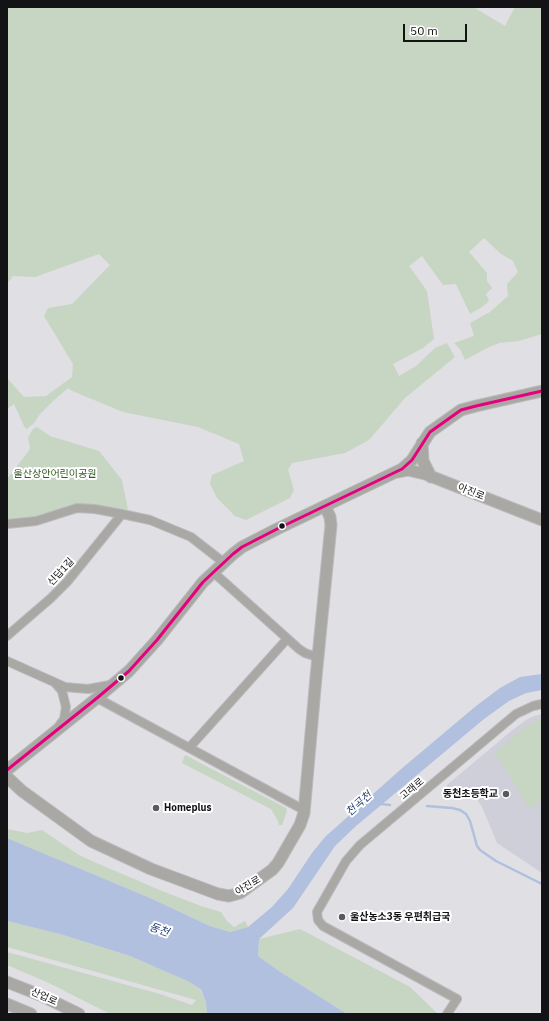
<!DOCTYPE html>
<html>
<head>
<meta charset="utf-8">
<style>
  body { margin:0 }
  #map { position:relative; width:549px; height:1021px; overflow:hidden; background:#dfdfe4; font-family:"IBM Plex Sans",sans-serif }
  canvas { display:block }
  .frame { position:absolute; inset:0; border:8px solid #131316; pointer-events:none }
  .scale { position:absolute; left:403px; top:24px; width:64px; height:18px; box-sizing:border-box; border:2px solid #131316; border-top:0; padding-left:5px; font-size:12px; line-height:14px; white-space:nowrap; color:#131316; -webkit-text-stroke:3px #fff; paint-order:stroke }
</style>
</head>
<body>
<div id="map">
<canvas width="549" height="1021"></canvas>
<div class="frame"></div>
<div class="scale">50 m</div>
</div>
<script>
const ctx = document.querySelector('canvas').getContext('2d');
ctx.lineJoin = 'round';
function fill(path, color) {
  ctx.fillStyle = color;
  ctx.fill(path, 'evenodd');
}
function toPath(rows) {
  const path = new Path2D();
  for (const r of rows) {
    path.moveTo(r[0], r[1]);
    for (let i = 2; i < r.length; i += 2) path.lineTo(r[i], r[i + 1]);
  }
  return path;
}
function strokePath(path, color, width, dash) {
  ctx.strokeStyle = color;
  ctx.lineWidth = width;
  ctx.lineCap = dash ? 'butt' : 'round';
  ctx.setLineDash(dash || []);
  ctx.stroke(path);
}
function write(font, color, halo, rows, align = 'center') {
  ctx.font = font + ' "IBM Plex Sans","Noto Sans KR",sans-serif';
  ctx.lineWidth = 4;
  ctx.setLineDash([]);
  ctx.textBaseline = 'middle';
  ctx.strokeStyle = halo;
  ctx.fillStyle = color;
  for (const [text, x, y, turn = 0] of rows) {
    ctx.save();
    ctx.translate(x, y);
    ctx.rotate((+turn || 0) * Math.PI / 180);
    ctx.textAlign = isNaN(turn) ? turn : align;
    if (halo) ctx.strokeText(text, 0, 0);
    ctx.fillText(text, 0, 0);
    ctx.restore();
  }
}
fill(toPath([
  [542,714,542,873,497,843,482,807,476,798,468,793,448,788,447,785,510,732,526,720,534,716]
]), '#cecfd8');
fill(toPath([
  [7,7,473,7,505,26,515,7,542,7,542,334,519,341,499,343,487,348,465,360,460,349,454,343,474,336,470,323,490,312,508,296,507,284,518,272,513,261,501,254,484,238,469,252,487,273,487,281,492,288,486,294,489,301,482,307,470,314,456,284,443,285,422,256,409,266,427,291,434,339,423,348,393,364,399,376,416,366,435,348,447,343,455,357,405,398,369,440,345,453,292,463,288,470,294,490,290,498,246,520,235,516,217,498,210,484,212,475,244,461,239,444,198,427,123,412,70,390,69,388,67,389,53,401,40,414,35,422,27,429,25,428,14,404,7,409,7,378,24,397,46,396,72,377,73,364,44,316,48,308,72,304,110,265,99,254,35,277,13,276,7,284],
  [37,427,50,436,99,451,122,480,128,510,95,505,28,518,7,520,7,479,28,452,30,448,28,438,33,429],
  [542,720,542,800,529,808,495,752,525,728,536,721],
  [185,755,286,808,287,811,282,825,279,825,278,821,271,809,182,763],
  [7,829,27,833,42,830,79,855,92,861,162,891,201,906,221,912,227,921,234,927,245,921,248,927,230,932,210,926,150,898,7,838],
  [7,921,60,934,130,956,191,982,200,990,206,1002,207,1014,110,1014,49,983,7,965,7,952,160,994,192,1005,196,1000,7,947],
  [300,929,410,987,436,1012,440,1014,347,1014,279,971,258,956,259,939]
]), '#c7d5c3');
fill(toPath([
  [542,674,542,690,526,693,509,701,484,719,356,826,335,846,293,908,259,939,258,956,279,971,347,1014,207,1014,206,1002,201,990,190,982,130,956,60,934,7,921,7,838,150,898,210,926,230,932,248,927,272,907,288,889,312,853,325,837,400,770,476,706,500,688,520,677]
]), '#b0c0de');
strokePath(toPath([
  [381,804,390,805],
  [427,806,452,808,460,810,466,814,470,821,477,846,480,850,496,861,542,884]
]), '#b0c0de', 2.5);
const street = toPath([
  [7,524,36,521,77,508,95,509,122,514,150,520,179,532,191,537,223,562],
  [213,572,299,649,305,653,317,657],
  [7,636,51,598,67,582,122,514],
  [7,661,65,687,88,689,110,685],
  [56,684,62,691,66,707,64,719,59,726],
  [97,698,304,810],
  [189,748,287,639],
  [447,1014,457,999,323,926,318,920,317,912,346,861,360,845,516,714,533,706,542,704]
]);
const secondary = toPath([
  [422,443,423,461,431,477],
  [398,472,408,470,425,474,542,520],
  [7,770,97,698,129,671,157,640,203,582,233,554,242,547,277,529,402,469,412,460,430,432,461,410,476,406,542,391],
  [7,777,22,791,91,841,151,869,218,894,229,896,240,893,272,870,278,863,300,825,304,813,316,677,331,525,330,517,325,506],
  [7,982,40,995,79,1014],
  [7,1004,31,1014]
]);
strokePath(street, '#bbbbbe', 10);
strokePath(secondary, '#bbbbbe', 13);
strokePath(street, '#aaa8a5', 8);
strokePath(secondary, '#aaa8a4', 11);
strokePath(toPath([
  [7,770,97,698,129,671,157,640,203,582,233,554,242,547,277,529,402,469,412,460,430,432,461,410,476,406,542,391]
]), '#e5007d', 3);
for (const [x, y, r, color] of [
  [282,526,3.5,"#131316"],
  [121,678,3.5,"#131316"],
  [506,794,4,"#5a5a5e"],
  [156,808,4,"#5a5a5e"],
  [342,917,4,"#5a5a5e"]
]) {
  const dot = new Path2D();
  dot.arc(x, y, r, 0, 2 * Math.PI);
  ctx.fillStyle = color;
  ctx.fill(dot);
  strokePath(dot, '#fff', 1.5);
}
write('10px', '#335720', '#fff', [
  ["울산상안어린이공원",55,474]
]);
write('10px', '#131316', '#fff', [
  ["아진로",471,492,22],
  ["신답1길",61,572,-47],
  ["고래로",412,789,-40],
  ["아진로",248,886,-31],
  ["산업로",44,997,24]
]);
write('bold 10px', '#131316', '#fff', [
  ["동천초등학교",498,794,"right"],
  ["Homeplus",164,808],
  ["울산농소3동 우편취급국",350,917]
], 'left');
write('italic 11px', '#274376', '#fff', [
  ["천곡천",359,804,-42],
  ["동천",159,930,19]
]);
</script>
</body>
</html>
